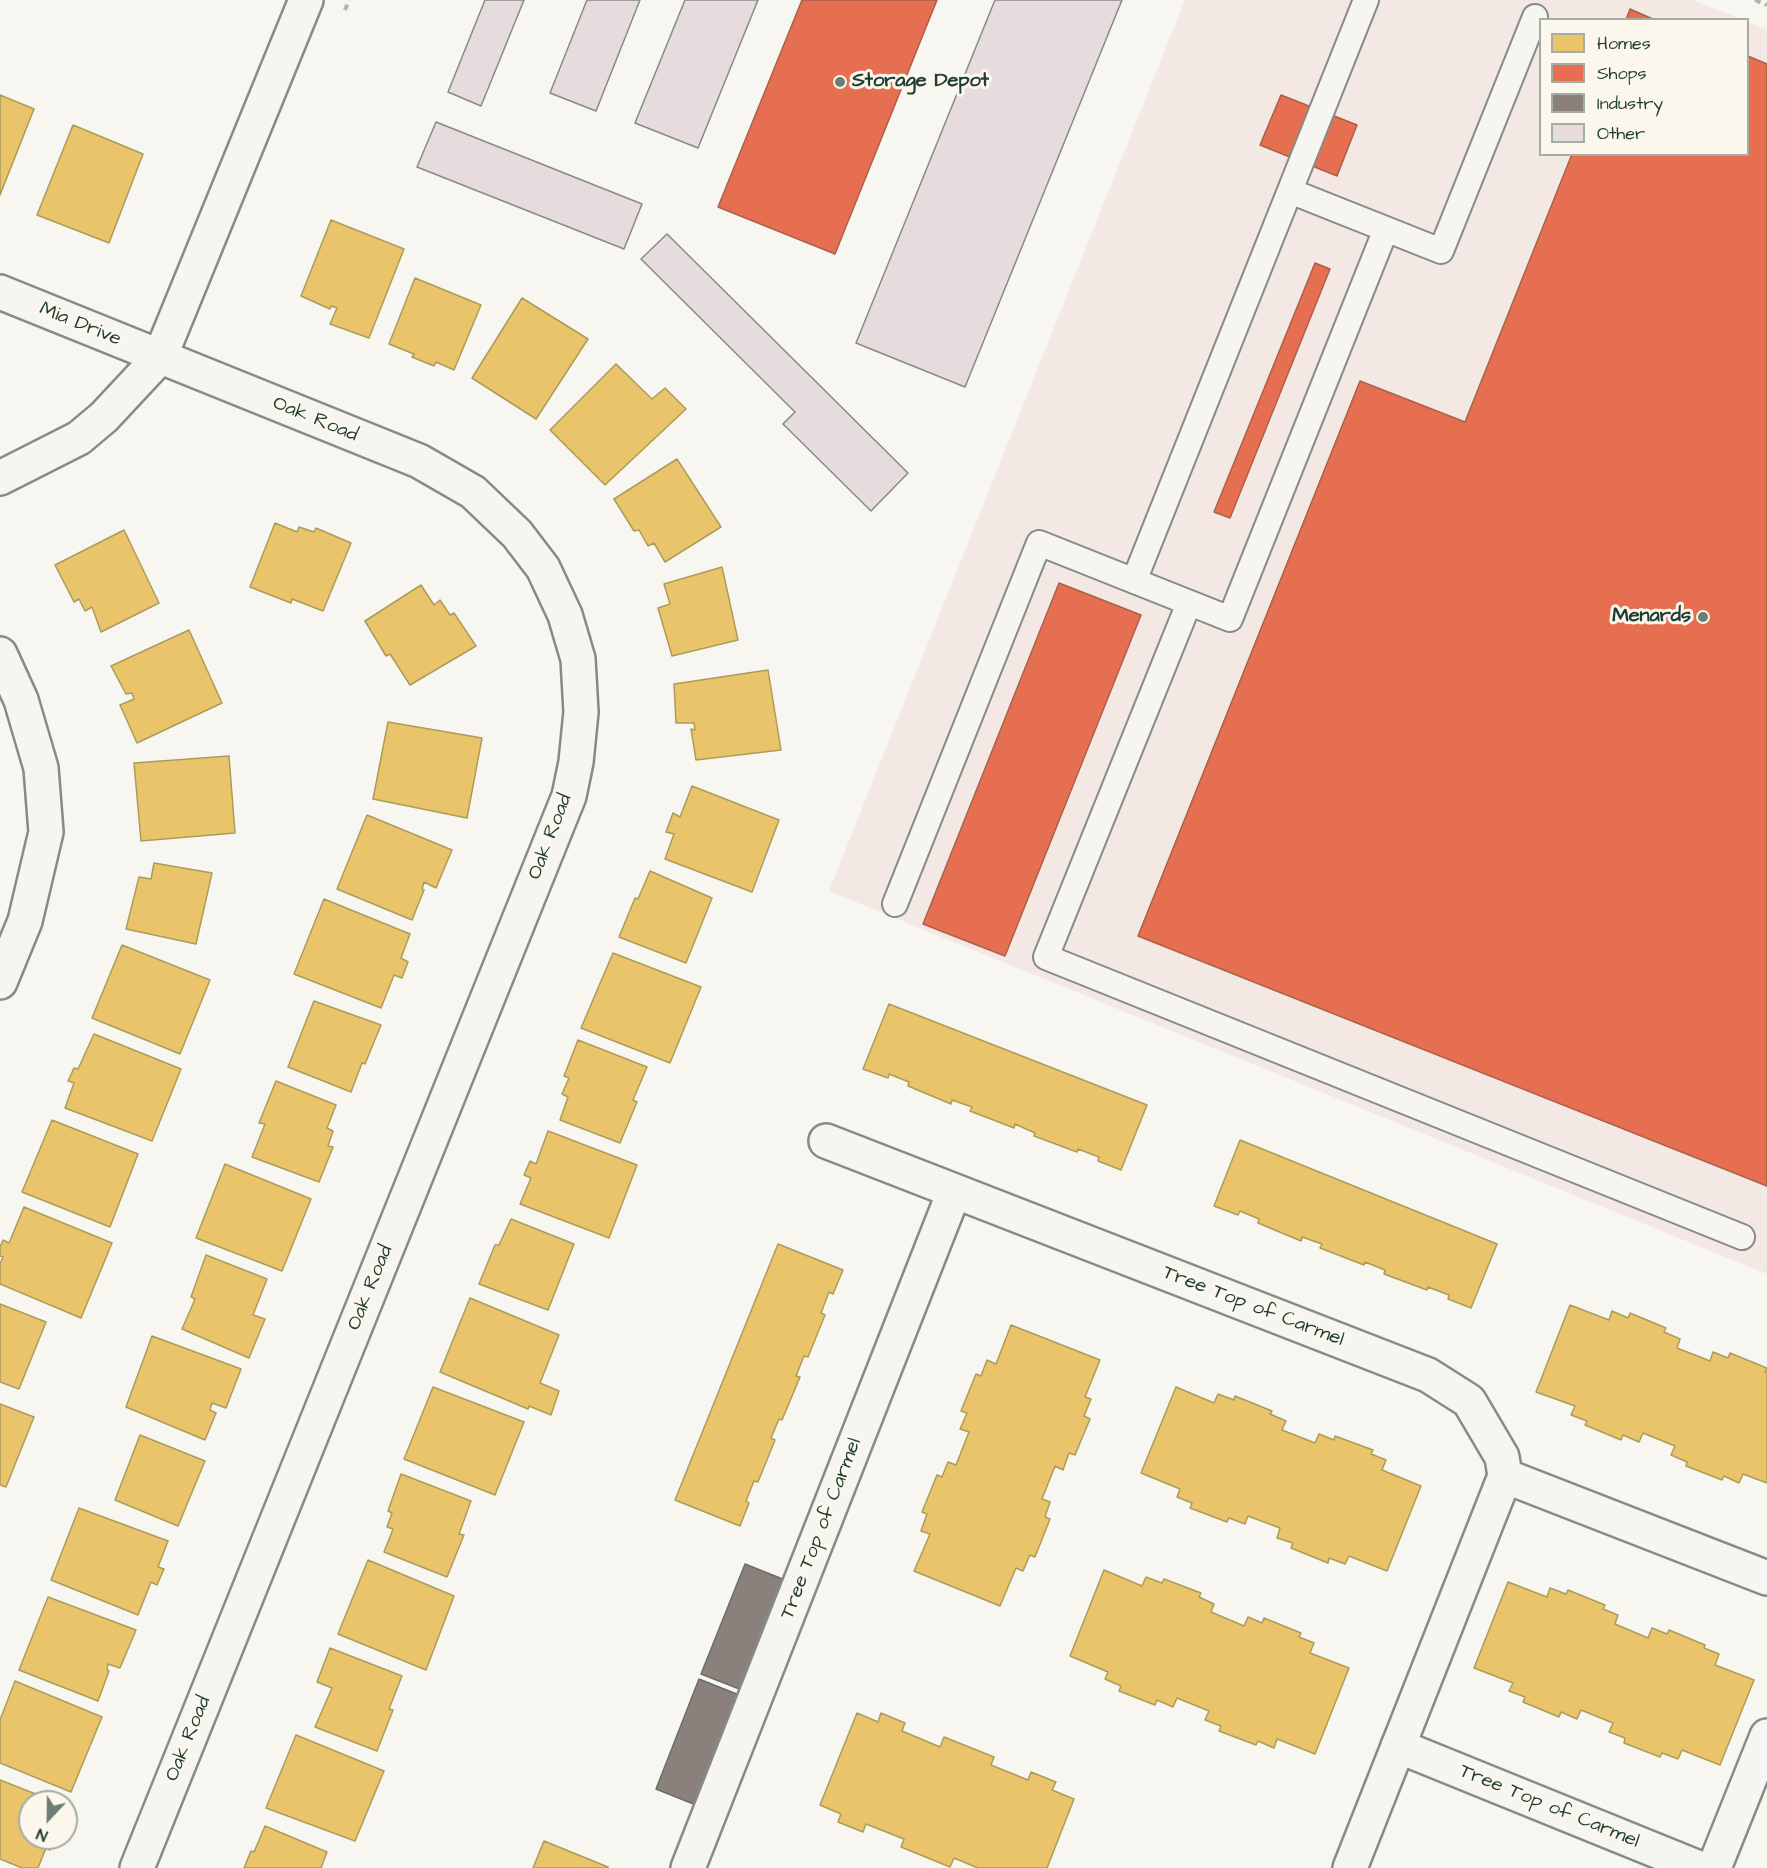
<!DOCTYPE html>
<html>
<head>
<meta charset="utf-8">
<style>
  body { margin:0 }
  #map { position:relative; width:1767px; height:1868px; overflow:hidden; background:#f8f6f0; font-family:"Architects Daughter",sans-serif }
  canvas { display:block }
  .legend { position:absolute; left:1539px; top:18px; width:210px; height:138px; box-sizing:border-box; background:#fbf7ec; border:2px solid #a3ada2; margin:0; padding:8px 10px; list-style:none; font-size:18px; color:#1f3d34 }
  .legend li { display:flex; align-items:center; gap:12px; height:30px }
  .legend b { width:30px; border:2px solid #a3ada2 }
  .north { position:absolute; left:18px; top:1790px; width:60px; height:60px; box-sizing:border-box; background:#fbf7ec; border:2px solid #a3ada2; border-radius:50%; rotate:202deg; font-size:16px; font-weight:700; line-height:24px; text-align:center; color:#1f3d34 }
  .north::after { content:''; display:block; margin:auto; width:21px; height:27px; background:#6b7e76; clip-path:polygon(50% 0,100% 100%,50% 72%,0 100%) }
</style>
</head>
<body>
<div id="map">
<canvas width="1767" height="1868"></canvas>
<ul class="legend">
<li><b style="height:16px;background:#e9c46a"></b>Homes</li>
<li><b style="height:16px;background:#e76f51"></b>Shops</li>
<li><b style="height:16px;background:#8a817c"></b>Industry</li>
<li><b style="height:16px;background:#e6dbdd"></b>Other</li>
</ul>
<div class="north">N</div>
</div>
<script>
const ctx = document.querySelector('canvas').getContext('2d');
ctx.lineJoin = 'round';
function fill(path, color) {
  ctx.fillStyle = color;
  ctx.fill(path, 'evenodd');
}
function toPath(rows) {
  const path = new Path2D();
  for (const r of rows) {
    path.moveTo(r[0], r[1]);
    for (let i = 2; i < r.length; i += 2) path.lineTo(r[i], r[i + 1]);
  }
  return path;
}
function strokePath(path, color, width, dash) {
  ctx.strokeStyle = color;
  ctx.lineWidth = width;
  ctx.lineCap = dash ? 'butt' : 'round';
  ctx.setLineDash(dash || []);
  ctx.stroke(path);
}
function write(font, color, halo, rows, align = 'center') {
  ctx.font = font + ' "Architects Daughter",sans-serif';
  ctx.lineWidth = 6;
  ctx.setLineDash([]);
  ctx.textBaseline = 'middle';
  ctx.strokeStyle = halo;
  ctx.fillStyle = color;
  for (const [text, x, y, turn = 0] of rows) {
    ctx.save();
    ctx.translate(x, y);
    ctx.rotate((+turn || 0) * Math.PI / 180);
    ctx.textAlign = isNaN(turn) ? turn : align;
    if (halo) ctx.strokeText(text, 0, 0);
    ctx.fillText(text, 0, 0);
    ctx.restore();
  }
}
fill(toPath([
  [1185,0,1692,0,1741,19,1540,20,1540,154,1748,154,1748,22,1767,30,1767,1274,829,891]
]), '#f3e8e4');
const homes = toPath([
  [0,95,34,109,0,195,0,95],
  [73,125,143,154,109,243,37,215,73,125],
  [331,220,404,249,369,338,330,324,337,308,331,306,330,309,301,296,331,220],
  [415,278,481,305,454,370,436,362,434,366,412,357,414,354,389,344,415,278],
  [522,298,588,339,536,419,472,378,522,298],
  [616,364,652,399,665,388,686,409,605,485,550,430,616,364],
  [677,459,721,527,665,562,654,543,648,546,639,530,634,531,614,499,677,459],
  [275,523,297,532,299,527,314,532,316,528,351,543,323,611,292,599,291,603,250,587,275,523],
  [124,530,159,603,101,632,92,607,85,611,79,599,74,602,55,565,124,530],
  [722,567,738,640,672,656,658,608,670,604,664,584,722,567],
  [421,585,434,605,440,600,450,615,454,613,476,646,410,685,390,654,386,656,365,621,421,585],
  [189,630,222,703,137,743,120,705,134,699,132,693,126,694,111,666,189,630],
  [768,670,781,750,696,760,691,729,695,730,694,723,676,723,674,684,768,670],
  [388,722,482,738,467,818,373,799,388,722],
  [229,756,235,833,141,841,134,763,229,756],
  [692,786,779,820,752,892,665,859,674,834,666,832,673,813,680,817,692,786],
  [367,815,452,850,436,888,424,882,422,889,424,890,412,920,337,889,367,815],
  [154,863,212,873,196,944,126,929,139,877,151,879,154,863],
  [650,871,712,898,686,963,619,937,635,898,638,899,650,871],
  [324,899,410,934,401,958,408,962,402,978,394,975,381,1008,294,974,324,899],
  [122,945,210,980,180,1054,92,1018,122,945],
  [613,953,701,987,670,1063,581,1028,613,953],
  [314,1001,381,1025,365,1064,362,1063,351,1092,288,1067,314,1001],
  [889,1004,1147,1105,1121,1170,1098,1161,1099,1157,1078,1149,1077,1152,1034,1136,1035,1133,1015,1124,1014,1128,970,1111,972,1107,952,1100,951,1104,908,1086,909,1082,889,1074,888,1078,863,1069,889,1004],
  [94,1034,181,1069,152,1141,65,1108,74,1083,68,1081,74,1068,78,1069,94,1034],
  [578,1040,647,1067,633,1100,637,1102,620,1143,560,1120,568,1097,562,1094,569,1078,564,1076,578,1040],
  [276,1081,336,1105,327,1128,333,1131,328,1146,333,1147,319,1182,252,1157,265,1124,259,1123,276,1081],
  [52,1120,138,1154,110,1227,22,1192,52,1120],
  [548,1131,637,1165,609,1238,520,1204,531,1178,524,1175,530,1161,536,1164,548,1131],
  [1240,1140,1497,1244,1471,1308,1448,1299,1449,1295,1428,1287,1427,1290,1384,1274,1385,1270,1365,1262,1364,1265,1320,1248,1322,1244,1302,1237,1301,1241,1258,1223,1259,1219,1240,1211,1238,1215,1214,1206,1240,1140],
  [225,1164,311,1199,282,1271,196,1238,225,1164],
  [24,1207,112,1243,81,1318,0,1284,0,1264,3,1257,0,1256,0,1247,3,1240,9,1243,24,1207],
  [511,1219,574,1244,548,1310,479,1284,495,1245,499,1245,511,1219],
  [778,1244,843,1270,833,1294,829,1292,821,1313,825,1315,808,1357,804,1356,796,1376,800,1377,782,1420,779,1419,771,1438,775,1440,758,1482,754,1481,746,1501,749,1503,740,1526,675,1500,778,1244],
  [206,1255,267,1279,253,1315,265,1319,249,1358,182,1329,195,1299,191,1297,206,1255],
  [470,1298,559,1335,540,1383,559,1391,551,1415,529,1406,528,1409,440,1372,470,1298],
  [0,1304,46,1322,19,1389,0,1382,0,1304],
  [1570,1305,1609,1320,1612,1311,1628,1318,1630,1313,1666,1328,1664,1332,1680,1339,1677,1348,1710,1361,1713,1352,1728,1358,1730,1353,1767,1368,1765,1372,1767,1372,1767,1483,1743,1474,1739,1483,1724,1476,1722,1480,1686,1466,1687,1462,1671,1455,1675,1446,1643,1433,1639,1442,1623,1435,1621,1440,1585,1425,1587,1421,1571,1415,1575,1406,1536,1392,1570,1305],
  [1011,1325,1100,1360,1085,1397,1091,1399,1084,1416,1090,1419,1075,1455,1069,1453,1063,1470,1055,1466,1042,1499,1050,1502,1045,1517,1050,1519,1035,1557,1030,1555,1023,1571,1016,1568,1000,1606,914,1571,930,1534,921,1531,927,1514,922,1512,937,1475,942,1477,948,1462,956,1465,969,1432,960,1429,967,1413,961,1411,976,1374,981,1376,987,1360,996,1364,1011,1325],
  [152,1336,241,1369,226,1408,212,1403,210,1410,216,1413,205,1440,126,1407,152,1336],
  [433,1387,524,1422,495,1495,404,1459,433,1387],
  [1176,1387,1214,1403,1218,1394,1234,1400,1235,1396,1272,1411,1270,1414,1286,1421,1282,1430,1315,1443,1319,1434,1334,1440,1335,1436,1373,1450,1371,1454,1386,1460,1382,1470,1421,1486,1387,1571,1349,1556,1345,1564,1329,1558,1328,1563,1291,1548,1293,1543,1277,1538,1280,1528,1248,1516,1245,1524,1229,1518,1227,1522,1190,1508,1192,1503,1177,1497,1180,1489,1141,1473,1176,1387],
  [0,1404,34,1417,6,1487,0,1485,0,1404],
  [140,1435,205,1461,178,1526,115,1500,140,1435],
  [401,1474,471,1501,459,1534,464,1535,447,1577,384,1552,393,1529,387,1527,392,1513,388,1511,401,1474],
  [79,1508,168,1541,158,1567,164,1569,157,1585,151,1582,138,1615,51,1580,79,1508],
  [368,1560,454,1596,426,1670,338,1634,368,1560],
  [1104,1570,1142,1586,1146,1577,1162,1583,1164,1579,1201,1593,1199,1597,1214,1604,1211,1612,1244,1626,1248,1617,1262,1623,1264,1618,1301,1633,1299,1637,1314,1643,1310,1653,1349,1668,1315,1754,1277,1739,1274,1748,1258,1741,1256,1745,1219,1731,1221,1726,1205,1720,1209,1711,1177,1698,1173,1707,1157,1700,1155,1705,1119,1691,1121,1686,1105,1679,1108,1672,1070,1656,1104,1570],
  [1508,1582,1547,1597,1550,1588,1566,1594,1568,1590,1605,1605,1603,1609,1618,1615,1615,1624,1648,1638,1652,1628,1667,1634,1669,1630,1705,1645,1704,1648,1719,1654,1715,1665,1754,1680,1720,1765,1682,1750,1678,1759,1662,1753,1660,1757,1624,1743,1625,1738,1609,1732,1613,1723,1581,1710,1577,1719,1561,1712,1559,1717,1523,1702,1525,1697,1509,1691,1513,1683,1474,1668,1508,1582],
  [48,1597,136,1630,120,1668,108,1664,107,1670,109,1671,98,1701,19,1670,48,1597],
  [330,1648,402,1676,389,1709,393,1710,377,1751,315,1727,332,1688,317,1682,330,1648],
  [15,1681,102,1717,71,1792,0,1763,0,1720,15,1681],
  [857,1713,878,1722,881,1713,905,1723,902,1731,940,1747,944,1737,994,1757,991,1765,1028,1780,1031,1772,1056,1782,1052,1790,1074,1799,1047,1868,978,1868,954,1858,950,1867,901,1847,904,1839,866,1824,863,1832,838,1822,841,1814,820,1805,857,1713],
  [296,1735,384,1771,355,1841,266,1808,296,1735],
  [0,1780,56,1802,30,1802,30,1838,55,1838,50,1850,46,1848,38,1868,22,1868,0,1859,0,1780],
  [265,1826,327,1852,321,1868,244,1868,251,1851,254,1852,265,1826],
  [544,1841,608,1867,608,1868,533,1868,544,1841]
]);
fill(homes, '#e9c46a');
strokePath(homes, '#ac9c5a', 1.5);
const shops = toPath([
  [802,0,937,0,835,254,718,207,802,0],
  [1630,9,1655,20,1626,20,1630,9],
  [1748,56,1767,64,1767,1186,1138,936,1360,381,1465,422,1572,154,1748,154,1748,56],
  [1281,95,1357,125,1337,176,1260,145,1281,95],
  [1315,263,1330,269,1230,518,1214,512,1315,263],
  [1059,583,1141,615,1005,956,923,924,1059,583]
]);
fill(shops, '#e76f51');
strokePath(shops, '#ab6048', 1.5);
const industry = toPath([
  [745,1564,785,1580,742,1690,701,1674,745,1564],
  [699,1679,739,1695,696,1805,656,1789,699,1679]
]);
fill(industry, '#8a817c');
strokePath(industry, '#6a6d66', 1.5);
const building = toPath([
  [485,0,524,0,481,106,448,92,485,0],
  [587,0,640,0,596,111,550,93,587,0],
  [685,0,758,0,698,148,635,123,685,0],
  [995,0,1122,0,965,387,856,343,995,0],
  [436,122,642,204,624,249,417,167,436,122],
  [667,234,908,473,871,511,783,424,795,412,641,259,667,234]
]);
fill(building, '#e6dbdd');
strokePath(building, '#868b86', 1.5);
const lane = toPath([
  [1290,191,1441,251,1535,17],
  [1134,581,1366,0],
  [1189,603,1046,957,1742,1237],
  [895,904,1039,543,1230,619,1386,229]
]);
const street = toPath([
  [0,292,419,461,473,492,517,534,543,568,565,615,578,659,581,712,576,762,569,796,137,1868],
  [0,478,79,438,104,417,160,357,306,0],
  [0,654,21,700,41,768,46,832,25,921,0,982],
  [826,1141,1428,1375,1469,1401,1502,1457,1505,1476,1350,1868],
  [1505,1476,1767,1578],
  [1398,1746,1699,1868],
  [688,1868,954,1192],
  [1714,1868,1767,1736]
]);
strokePath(lane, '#868b86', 28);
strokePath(street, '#868b86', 38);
strokePath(toPath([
  [1755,0,1767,5],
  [345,10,349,0]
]), '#b2b5b1', 4, [6, 4.5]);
strokePath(lane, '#f6f5f1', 24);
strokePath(street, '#f6f5f1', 33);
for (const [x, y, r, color] of [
  [840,82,6,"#6b7e76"],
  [1703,617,6,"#6b7e76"]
]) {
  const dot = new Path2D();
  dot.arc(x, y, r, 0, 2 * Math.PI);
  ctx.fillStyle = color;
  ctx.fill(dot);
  strokePath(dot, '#fbf7ec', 2);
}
write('bold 20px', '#1f3d34', '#fbf7ec', [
  ["Storage Depot",852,82],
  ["Menards",1691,617,"right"]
], 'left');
write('20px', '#1f3d34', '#fbf7ec', [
  ["Mia Drive",80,325,22],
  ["Oak Road",315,420,22],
  ["Oak Road",551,837,-69],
  ["Oak Road",371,1288,-68],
  ["Tree Top of Carmel",1253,1307,21],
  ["Tree Top of Carmel",822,1529,-69],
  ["Oak Road",189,1739,-68],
  ["Tree Top of Carmel",1549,1807,22]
]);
</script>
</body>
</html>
